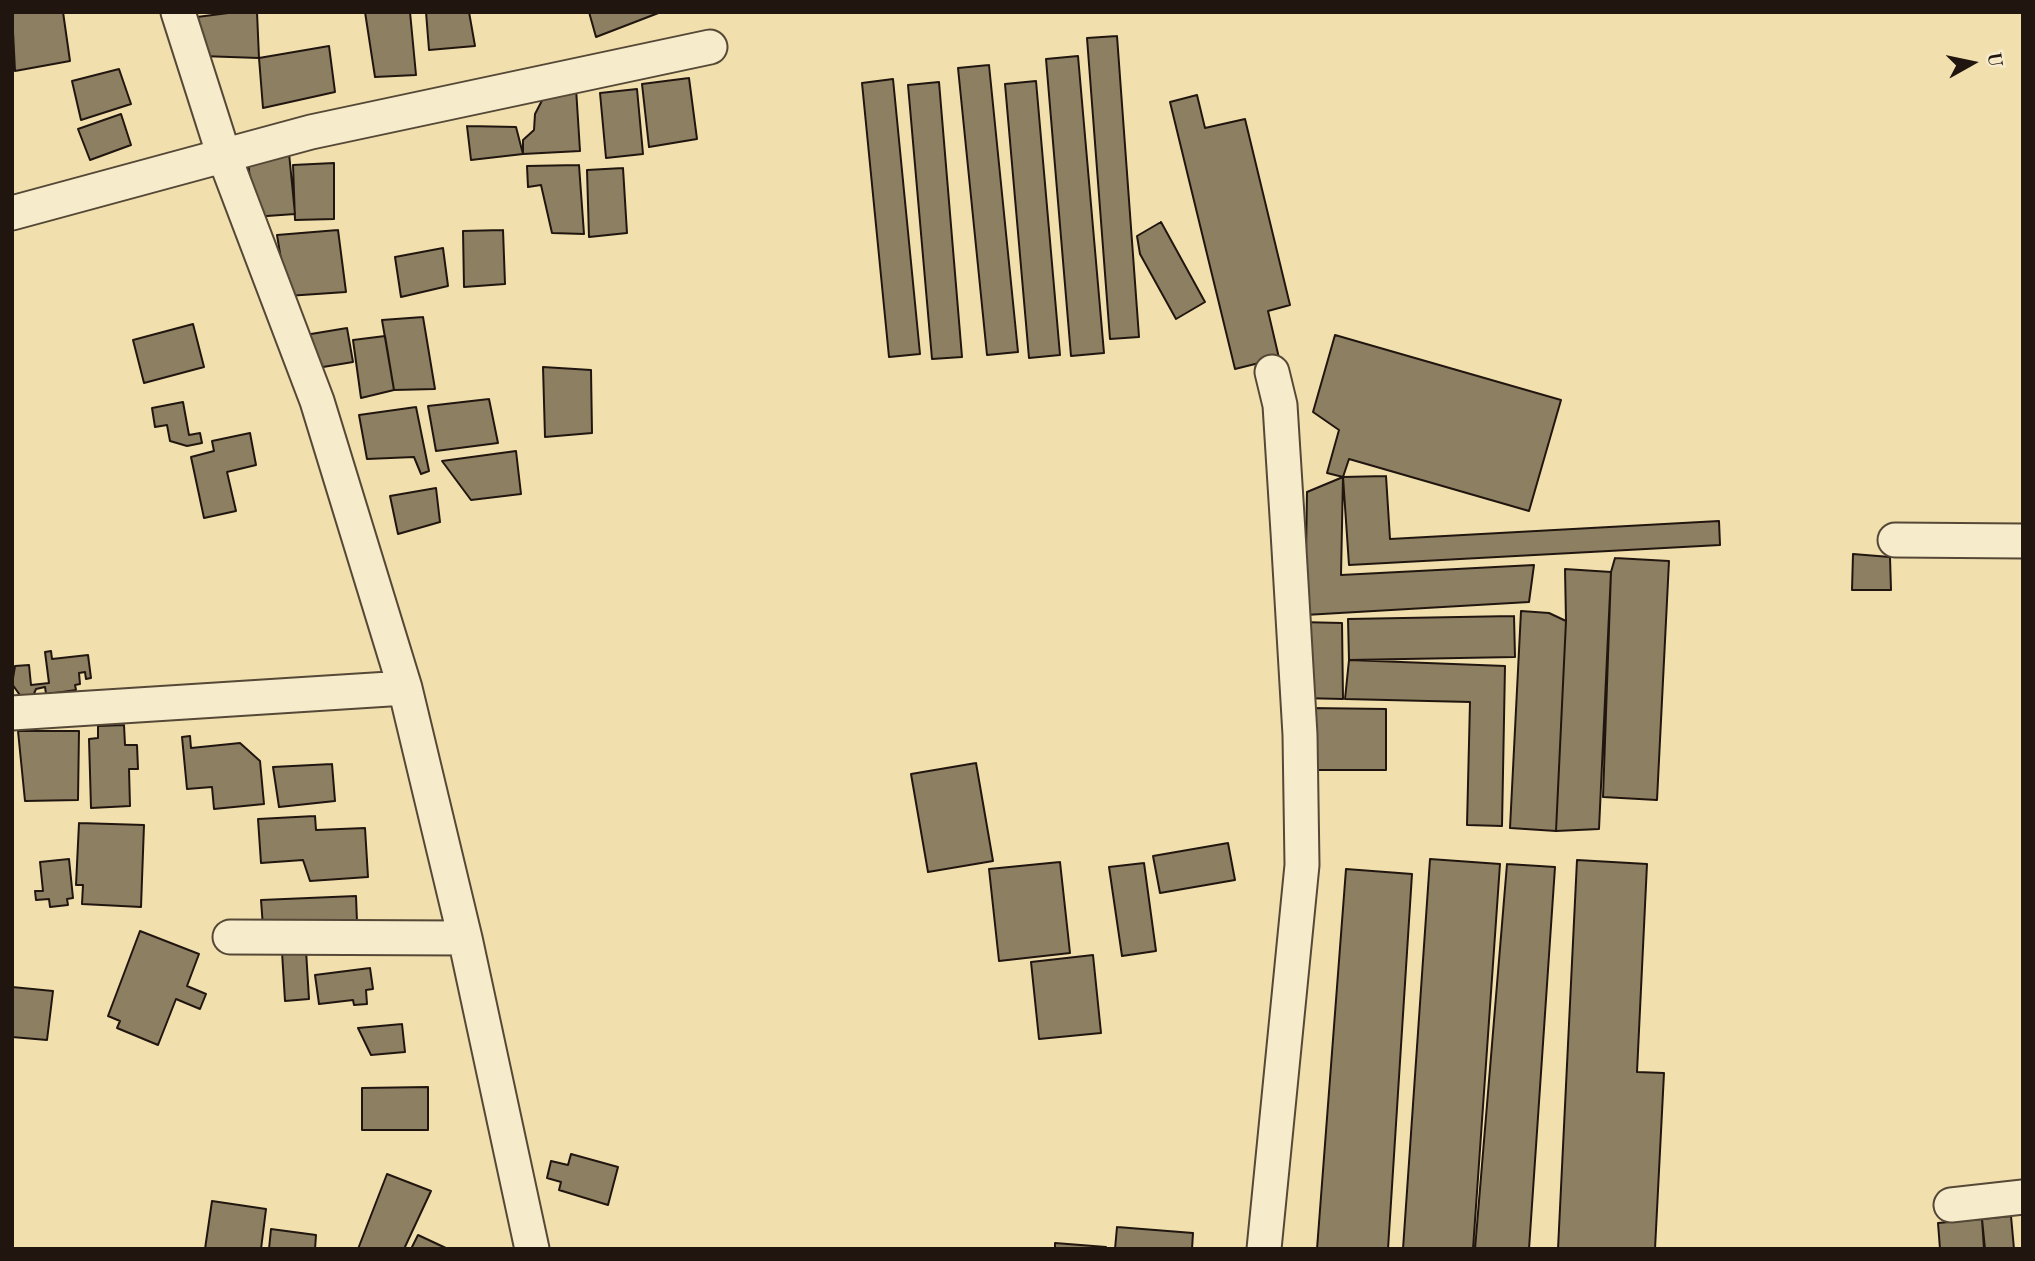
<!DOCTYPE html>
<html>
<head>
<meta charset="utf-8">
<style>
  body { margin:0 }
  #map { position:relative; width:2035px; height:1261px; overflow:hidden; background:#f1e0ae; font-family:"Old Standard TT",serif }
  canvas { display:block }
  .frame { position:absolute; inset:0; border:14px solid #21160f; pointer-events:none }
  .north { position:absolute; left:1937px; top:28px; width:70px; height:70px; -webkit-text-stroke:5px #f6ebca; paint-order:stroke; rotate:81deg; font-size:19px; font-weight:700; line-height:28px; text-align:center; color:#21160f }
  .north::after { content:''; display:block; margin:auto; width:24px; height:32px; background:#21160f; clip-path:polygon(50% 0,100% 100%,50% 72%,0 100%) }
</style>
</head>
<body>
<div id="map">
<canvas width="2035" height="1261"></canvas>
<div class="frame"></div>
<div class="north">U</div>
</div>
<script>
const ctx = document.querySelector('canvas').getContext('2d');
ctx.lineJoin = 'round';
function fill(path, color) {
  ctx.fillStyle = color;
  ctx.fill(path, 'evenodd');
}
function toPath(rows) {
  const path = new Path2D();
  for (const r of rows) {
    path.moveTo(r[0], r[1]);
    for (let i = 2; i < r.length; i += 2) path.lineTo(r[i], r[i + 1]);
  }
  return path;
}
function strokePath(path, color, width, dash) {
  ctx.strokeStyle = color;
  ctx.lineWidth = width;
  ctx.lineCap = dash ? 'butt' : 'round';
  ctx.setLineDash(dash || []);
  ctx.stroke(path);
}
const building = toPath([
  [12,12,63,12,70,61,15,71,12,12],
  [236,12,257,12,259,58,201,56,197,17,236,12],
  [365,12,410,12,416,75,375,77,365,12],
  [426,12,469,12,475,46,429,50,426,12],
  [589,12,661,12,596,37,589,12],
  [1117,36,1139,337,1110,339,1087,38,1117,36],
  [329,46,335,92,263,108,259,58,329,46],
  [1078,56,1104,353,1071,356,1046,59,1078,56],
  [989,65,1018,352,987,355,958,68,989,65],
  [119,69,131,104,81,120,72,81,119,69],
  [689,78,697,139,649,147,642,84,689,78],
  [893,79,920,354,889,357,862,83,893,79],
  [1036,81,1060,355,1029,358,1005,84,1036,81],
  [939,82,962,357,932,359,908,85,939,82],
  [576,88,580,151,523,154,523,140,534,130,535,114,548,89,576,88],
  [637,89,643,154,606,158,600,93,637,89],
  [1197,95,1205,128,1245,119,1290,305,1268,311,1279,358,1235,369,1170,102,1197,95],
  [121,114,131,145,90,160,78,129,121,114],
  [467,126,516,127,523,154,471,160,467,126],
  [289,153,295,214,253,217,248,158,289,153],
  [334,163,334,219,295,220,293,165,334,163],
  [579,165,584,234,552,233,541,185,528,187,527,166,579,165],
  [623,168,627,233,589,237,587,170,623,168],
  [1161,222,1205,302,1176,319,1140,254,1137,236,1161,222],
  [338,230,346,292,287,296,277,235,338,230],
  [503,230,505,284,464,287,463,231,503,230],
  [443,248,448,286,401,297,395,257,443,248],
  [423,317,435,389,394,390,382,320,423,317],
  [193,324,204,367,144,383,133,340,193,324],
  [347,328,353,362,311,369,305,335,347,328],
  [1335,335,1561,400,1529,511,1349,459,1343,477,1327,473,1339,430,1313,412,1335,335],
  [385,336,394,390,361,398,353,340,385,336],
  [543,367,591,370,592,433,545,437,543,367],
  [489,399,498,443,436,451,428,406,489,399],
  [183,402,189,435,200,433,202,443,187,446,170,441,167,425,155,427,152,408,183,402],
  [416,407,429,471,421,474,414,457,367,459,359,415,416,407],
  [250,433,256,465,227,472,236,511,204,518,191,457,214,451,212,441,250,433],
  [516,451,521,494,471,500,442,461,516,451],
  [1386,476,1390,539,1719,521,1720,545,1349,565,1343,477,1386,476],
  [1343,477,1341,575,1534,565,1529,602,1305,615,1307,492,1343,477],
  [436,488,440,522,398,534,390,496,436,488],
  [1853,554,1890,557,1891,590,1852,590,1853,554],
  [1615,558,1669,561,1657,800,1603,797,1611,572,1615,558],
  [1565,569,1611,572,1599,829,1556,831,1566,621,1565,569],
  [1521,611,1549,613,1566,621,1556,831,1510,828,1521,611],
  [1514,616,1515,657,1349,660,1348,619,1514,616],
  [1299,622,1342,623,1343,699,1300,698,1299,622],
  [51,651,52,659,88,655,91,678,86,679,85,672,79,673,80,684,75,685,76,690,55,693,55,699,47,700,45,687,36,689,33,696,22,698,12,684,15,666,29,665,31,685,49,683,45,652,51,651],
  [1349,660,1505,666,1502,826,1467,825,1470,702,1345,699,1349,660],
  [1309,708,1386,709,1386,770,1309,770,1309,708],
  [124,725,125,745,137,745,138,769,129,769,130,806,91,808,89,739,98,738,98,726,124,725],
  [18,731,79,731,78,800,25,801,18,731],
  [190,736,191,748,240,743,260,761,264,804,214,809,212,787,187,789,182,737,190,736],
  [976,763,993,861,928,872,911,774,976,763],
  [332,764,335,801,279,807,273,767,332,764],
  [315,816,316,830,365,828,368,877,310,881,303,860,261,863,258,819,315,816],
  [79,823,144,825,141,907,82,904,83,885,76,885,79,823],
  [1228,843,1235,880,1160,893,1153,856,1228,843],
  [69,859,73,898,67,899,68,905,50,907,49,899,36,900,35,891,43,891,40,862,69,859],
  [1430,859,1500,864,1473,1249,1403,1249,1430,859],
  [1577,860,1647,864,1637,1072,1664,1073,1655,1249,1558,1249,1577,860],
  [1060,862,1070,953,999,961,989,869,1060,862],
  [1144,863,1156,951,1122,956,1109,867,1144,863],
  [1507,864,1555,867,1529,1249,1475,1249,1507,864],
  [1346,869,1412,874,1388,1249,1317,1249,1346,869],
  [356,896,357,922,263,927,261,900,356,896],
  [140,931,199,954,187,986,206,994,200,1009,176,999,158,1045,117,1028,120,1021,108,1016,140,931],
  [306,950,309,999,285,1001,282,952,306,950],
  [1093,955,1101,1033,1039,1039,1031,962,1093,955],
  [370,968,373,989,366,990,367,1004,354,1005,353,1000,319,1004,315,975,370,968],
  [12,987,53,991,47,1040,12,1037,12,987],
  [402,1024,405,1052,371,1055,358,1028,402,1024],
  [428,1087,428,1130,362,1130,362,1088,428,1087],
  [571,1154,618,1167,608,1205,559,1190,561,1182,547,1178,551,1161,568,1165,571,1154],
  [387,1174,431,1191,404,1249,358,1249,387,1174],
  [212,1201,266,1209,261,1249,205,1249,212,1201],
  [2011,1216,2014,1249,1985,1249,1982,1219,2011,1216],
  [1982,1219,1984,1249,1940,1249,1938,1223,1982,1219],
  [1117,1227,1193,1233,1192,1249,1115,1249,1117,1227],
  [271,1229,316,1235,315,1249,269,1249,271,1229],
  [418,1235,448,1249,411,1249,418,1235],
  [1055,1243,1106,1247,1106,1249,1055,1249,1055,1243]
]);
fill(building, '#8d7f62');
strokePath(building, '#21160f', 2);
const minor = toPath([
  [178,12,224,156,317,401,405,688,465,938,532,1249],
  [12,213,311,132,710,47],
  [1895,540,2023,541],
  [12,713,405,688],
  [230,937,465,938],
  [1951,1205,2023,1197],
  [1264,1249,1302,865,1300,735,1288,532,1280,405,1272,372]
]);
strokePath(minor, '#554837', 37);
strokePath(minor, '#f6ebca', 33);
</script>
</body>
</html>
